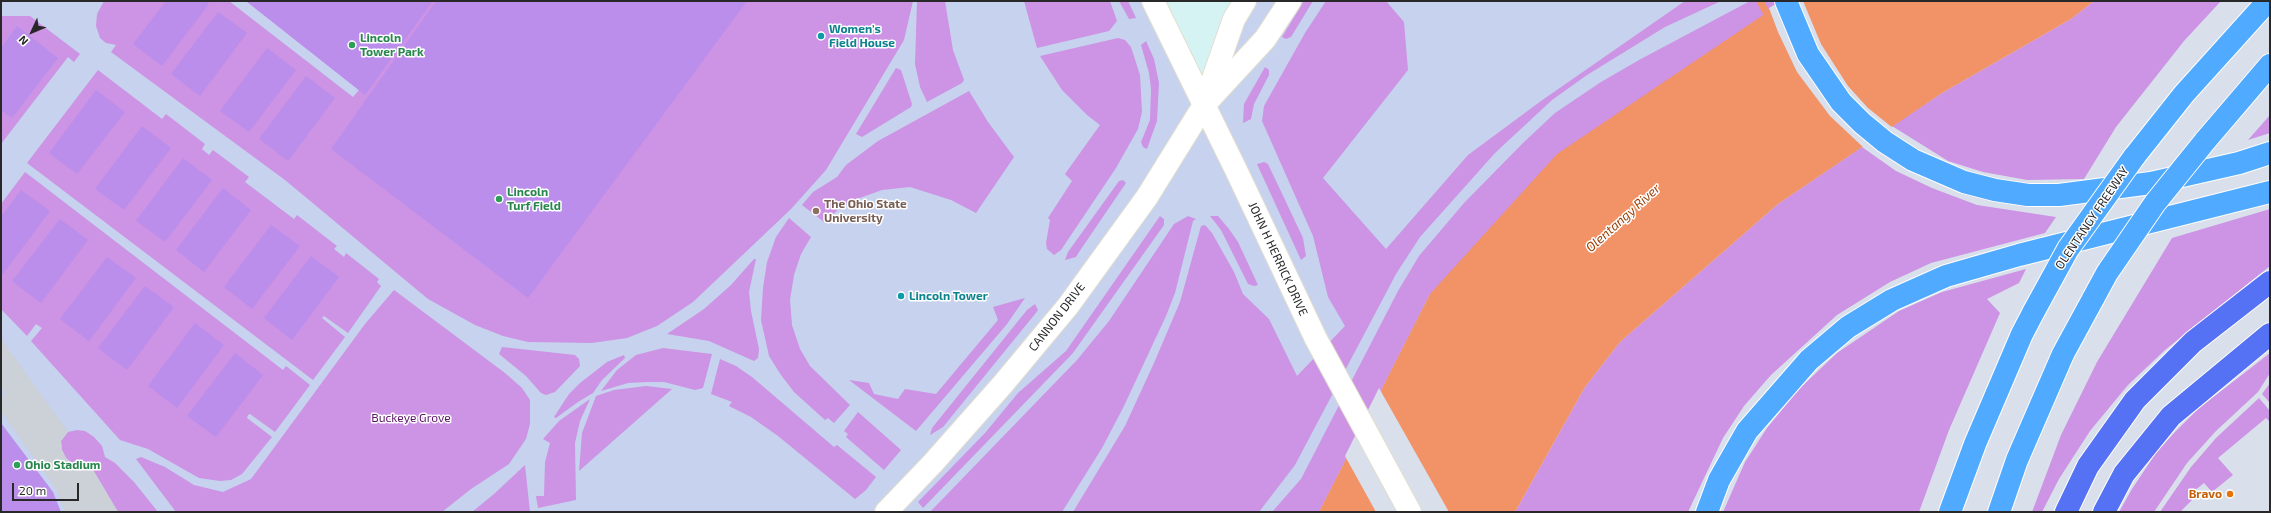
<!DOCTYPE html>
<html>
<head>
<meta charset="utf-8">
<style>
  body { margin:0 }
  #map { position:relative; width:2271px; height:513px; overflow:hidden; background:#d9e0eb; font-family:"Exo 2",sans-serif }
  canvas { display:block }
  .frame { position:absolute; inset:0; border:2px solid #282828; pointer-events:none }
  .north { position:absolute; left:12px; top:12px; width:40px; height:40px; -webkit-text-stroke:3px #fff; paint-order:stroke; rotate:226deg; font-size:11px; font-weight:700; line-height:16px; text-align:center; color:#282828 }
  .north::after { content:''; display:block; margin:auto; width:14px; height:18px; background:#282828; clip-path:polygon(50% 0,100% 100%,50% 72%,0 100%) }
  .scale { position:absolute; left:12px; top:483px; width:67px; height:18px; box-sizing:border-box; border:2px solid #282828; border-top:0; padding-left:5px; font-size:12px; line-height:14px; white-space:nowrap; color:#282828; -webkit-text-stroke:3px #fff; paint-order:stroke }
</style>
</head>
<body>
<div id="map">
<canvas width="2271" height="513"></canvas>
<div class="frame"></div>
<div class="north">N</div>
<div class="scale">20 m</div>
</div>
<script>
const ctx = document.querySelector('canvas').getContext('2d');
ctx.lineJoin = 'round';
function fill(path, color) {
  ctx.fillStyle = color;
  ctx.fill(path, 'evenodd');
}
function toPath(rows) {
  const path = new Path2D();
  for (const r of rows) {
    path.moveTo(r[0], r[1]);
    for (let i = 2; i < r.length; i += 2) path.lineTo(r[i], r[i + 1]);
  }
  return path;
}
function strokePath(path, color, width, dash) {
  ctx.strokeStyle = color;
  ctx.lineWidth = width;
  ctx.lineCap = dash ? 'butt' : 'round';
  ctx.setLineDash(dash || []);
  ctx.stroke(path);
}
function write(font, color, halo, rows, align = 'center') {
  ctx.font = font + ' "Exo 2",sans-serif';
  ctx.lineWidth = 3;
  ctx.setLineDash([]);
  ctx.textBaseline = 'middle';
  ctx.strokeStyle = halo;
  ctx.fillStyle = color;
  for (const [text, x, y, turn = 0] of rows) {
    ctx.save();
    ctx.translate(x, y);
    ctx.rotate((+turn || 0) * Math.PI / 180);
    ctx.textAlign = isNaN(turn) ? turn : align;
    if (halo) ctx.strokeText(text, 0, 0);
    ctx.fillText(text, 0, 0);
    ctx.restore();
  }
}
fill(toPath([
  [1,1,1914,1,1414,512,1,512]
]), '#c7d2ee');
fill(toPath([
  [1154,1,1245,1,1204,105]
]), '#d5f3f3');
fill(toPath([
  [104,1,229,1,353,97,359,90,246,1,913,1,904,40,826,170,791,209,693,302,657,326,627,338,592,343,528,342,503,336,475,325,428,299,285,180,111,52,116,45,106,43,100,38,96,26,97,14],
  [917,1,945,1,953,50,964,80,962,83,927,102,920,87,915,64],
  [1024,1,1110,1,1117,21,1109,31,1037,48],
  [1119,1,1128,1,1136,18,1129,19],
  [1304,1,1313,1,1291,37,1286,39,1282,37],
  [1326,1,1386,1,1404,22,1408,70,1323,178,1386,249,1468,155,1541,101,1685,1,1721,1,1665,27,1587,75,1552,100,1495,153,1420,237,1396,274,1295,465,1259,512,1073,512,1125,426,1154,363,1180,302,1201,226,1205,225,1212,233,1234,272,1243,294,1269,319,1297,376,1345,326,1328,297,1313,236,1262,121,1264,106,1305,33],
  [1750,1,1784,1,1430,294,1319,512,1272,512,1301,479,1398,291,1419,256,1464,203,1523,143,1555,113,1601,82,1639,60],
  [2094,1,2221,1,2184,41,2116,127,2084,179,2027,180,1983,172,1948,161,1892,126,1942,93,2071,19],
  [1,16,30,16,80,54,74,62,68,57,1,144],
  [1118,38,1125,40,1131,47,1140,75,1142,112,1138,129,1116,168,1061,250,1054,255,1047,249,1046,243,1050,220,1048,218,1072,181,1065,174,1100,125,1087,115,1062,90,1040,56],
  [1146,41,1154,59,1159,83,1157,121,1147,149,1143,147,1141,142,1150,120,1151,89,1149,73,1141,45],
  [1265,67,1269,70,1269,75,1254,104,1251,119,1243,123,1244,104],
  [896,68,901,70,912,104,911,107,862,137,856,134],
  [98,70,162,119,166,114,205,144,202,149,209,155,213,150,249,177,245,182,294,219,297,215,337,246,334,249,344,257,346,253,379,279,377,282,381,286,348,333,324,316,322,318,345,337,313,380,27,163],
  [969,91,988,122,1014,157,976,213,951,200,910,187,882,190,857,199,839,209,824,222,802,205,813,192,837,177,846,165,878,141],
  [2270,115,2270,133,2248,140],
  [1862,147,1896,171,1932,188,1977,205,2056,217,2045,233,1931,263,1890,282,1837,315,1771,375,1744,406,1723,438,1688,512,1515,512,1585,387,1620,342,1778,204],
  [1264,162,1268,164,1303,238,1306,256,1301,260,1257,164],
  [25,172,283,370,286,366,310,385,275,432,250,414,248,415,247,418,272,437,242,474,231,480,220,481,199,478,148,449,120,440,31,341,42,328,36,324,27,336,1,309,1,204],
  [1123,180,1126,183,1079,252,1076,257,1065,260,1068,252,1119,181],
  [2270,209,2270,266,2165,350,2128,385,2090,431,2059,479,2042,512,2032,512,2061,435,2097,362,2172,238],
  [1160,216,1164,219,1164,225,1073,353,923,508,918,502,985,433,1018,393,1066,351],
  [1188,216,1196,219,1193,221,1175,293,1166,316,1123,408,1102,448,1062,512,930,512,1077,360,1109,321,1174,224],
  [1210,216,1218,216,1229,229,1238,242,1258,285,1254,286,1248,284,1221,230],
  [789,218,811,237,801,254,794,275,790,300,792,325,800,349,810,366,850,405,834,423,828,418,825,420,794,392,781,375,769,356,761,320,763,288,767,262,776,237],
  [754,259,756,259,749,292,751,311,759,349,758,358,754,361,709,341,667,334,704,309,731,285],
  [2026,269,2019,283,1987,299,2000,313,1949,430,1919,512,1723,512,1745,462,1767,428,1798,390,1837,353,1899,311,1942,292],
  [394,290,505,373,522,388,530,400,530,424,526,439,509,464,471,489,442,512,176,512,136,459,141,457,165,467,194,485,223,492,251,479,365,324],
  [1025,298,1007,324,916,431,849,380,869,383,874,394,898,399,905,389,936,394,998,320,993,307],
  [1035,304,1038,310,1035,314,943,427,930,435,932,428,1027,310],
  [502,347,575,355,579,359,580,366,555,392,546,395,541,393,526,376,499,354],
  [663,348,712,354,703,388,695,390,664,382,647,382,628,383,601,391,617,370,636,355],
  [2270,353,2270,373,2258,392,2216,431,2187,463,2154,512,2119,512,2132,489,2156,453,2174,433,2198,409],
  [624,355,625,358,602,380,593,393,578,402,556,418,554,417,569,394,580,383,607,362],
  [720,359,736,366,752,377,834,447,837,445,876,477,866,490,855,499,778,436,751,417,729,406,732,402,711,394],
  [2270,383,2270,403,2262,394],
  [646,386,672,389,579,471,582,433,596,396,614,390],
  [2259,398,2270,411,2270,422,2266,418,2218,458,2233,475,2212,492,2204,483,2189,495,2192,500,2180,512,2160,512,2191,467,2216,438],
  [590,399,580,421,575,443,576,500,538,508,536,496,544,496,545,462,550,443,543,439,559,421],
  [858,412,901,450,884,470,846,437,848,434,844,431],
  [77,430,85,431,94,437,102,446,105,457,115,463,134,482,158,512,118,512,89,463,83,466,74,465,66,458,62,450,61,441,68,432],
  [525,465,530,512,472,512,494,494]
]), '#cd93e4');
fill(toPath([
  [166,1,206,1,209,4,162,66,133,44],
  [246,1,433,1,365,95],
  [436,1,747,1,528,298,331,149],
  [218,12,247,33,200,96,171,74],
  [17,26,58,58,12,118,1,110,1,48],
  [267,48,296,70,249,132,220,111],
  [306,76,335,98,288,161,259,139],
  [96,90,125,112,77,174,49,153],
  [142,126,171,148,124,210,95,189],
  [183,158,212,180,165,242,136,221],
  [223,188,251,210,204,272,176,250],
  [21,190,50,211,3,274,1,273,1,217],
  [60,219,88,240,41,303,12,281],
  [271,225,300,246,252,309,224,287],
  [311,256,339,277,292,340,264,318],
  [107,257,136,278,89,341,60,319],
  [145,286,174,307,127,370,98,348],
  [195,323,224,345,177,408,148,386],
  [235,353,263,375,216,437,187,416],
  [1,423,53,492,61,512,1,512]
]), '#bb8eec');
fill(toPath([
  [1,339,68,432,61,441,62,450,66,458,75,465,83,466,89,463,118,512,65,512,57,490,1,411,1,397,6,393,1,386]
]), '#ccd0d7');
fill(toPath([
  [1784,1,2094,1,2071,19,1942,93,1778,204,1620,342,1585,387,1515,512,1319,512,1430,294,1557,154]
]), '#f19367');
fill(toPath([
  [1781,1,1803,1,1821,44,1848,86,1868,108,1893,128,1864,148,1830,116,1797,72,1778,32,1769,8],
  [1379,388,1449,512,1376,512,1345,456]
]), '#d9e0eb');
strokePath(toPath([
  [1760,1,1766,12]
]), '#f19367', 7);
const minor = toPath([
  [1153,1,1237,172,1316,339,1410,512],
  [1207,96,1234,19,1245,1],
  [886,512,933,463,1003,384,1068,306,1147,197,1204,105,1265,39,1290,1]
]);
const major = toPath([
  [2066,512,2088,466,2135,400,2193,342,2270,282],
  [2104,512,2124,474,2171,416,2270,334]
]);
const highway = toPath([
  [1786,1,1808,54,1841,102,1862,123,1885,142,1913,160,1964,182,1995,190,2028,195,2059,195,2151,183,2239,163,2270,153],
  [2205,141,2270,65],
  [2134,157,2184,94,2268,1],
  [1707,512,1719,480,1747,431,1809,360,1848,327,1892,300,1946,276,2019,255,2270,192],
  [1950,512,1975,444,2022,334,2034,311],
  [1999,512,2017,460,2063,354,2094,297]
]);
strokePath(minor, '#e2dfce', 24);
strokePath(major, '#fff', 24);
strokePath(highway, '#fff', 24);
strokePath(minor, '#fff', 22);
strokePath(major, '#5571f4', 22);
strokePath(highway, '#50aaff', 22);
const highwayBridge = toPath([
  [2094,297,2107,273,2155,203,2205,141],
  [2034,311,2068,249,2134,157]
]);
strokePath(highwayBridge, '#fff', 24, []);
strokePath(highwayBridge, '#50aaff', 22);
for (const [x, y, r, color] of [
  [821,36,4,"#0f9aa8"],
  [352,45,4,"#2e9e5b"],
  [499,199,4,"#2e9e5b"],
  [816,211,4,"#8d6e63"],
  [901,296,4,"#0f9aa8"],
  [17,465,4,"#2e9e5b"],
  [2230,494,4,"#e8710a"]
]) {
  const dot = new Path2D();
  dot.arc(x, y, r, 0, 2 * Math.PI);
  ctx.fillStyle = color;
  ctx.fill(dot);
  strokePath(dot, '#fff', 1.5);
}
write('bold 12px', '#0d838f', '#fff', [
  ["Women's",829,29],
  ["Field House",829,43],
  ["Lincoln Tower",909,296]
], 'left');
write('bold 12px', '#27864d', '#fff', [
  ["Lincoln",360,38],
  ["Tower Park",360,52],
  ["Lincoln",507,192],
  ["Turf Field",507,206],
  ["Ohio Stadium",25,465]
], 'left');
write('bold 12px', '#785e54', '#fff', [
  ["The Ohio State",824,204],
  ["University",824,218]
], 'left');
write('12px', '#282828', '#fff', [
  ["OLENTANGY FREEWAY",2092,218,-56],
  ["JOHN H HERRICK DRIVE",1278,259,65],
  ["CANNON DRIVE",1057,317,-52]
]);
write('12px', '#5a1766', '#fff', [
  ["Buckeye Grove",411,418]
]);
write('bold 12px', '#c56008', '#fff', [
  ["Bravo",2222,494]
], 'right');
write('italic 13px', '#9b4309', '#fff', [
  ["Olentangy River",1623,218,-42]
]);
</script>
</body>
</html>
